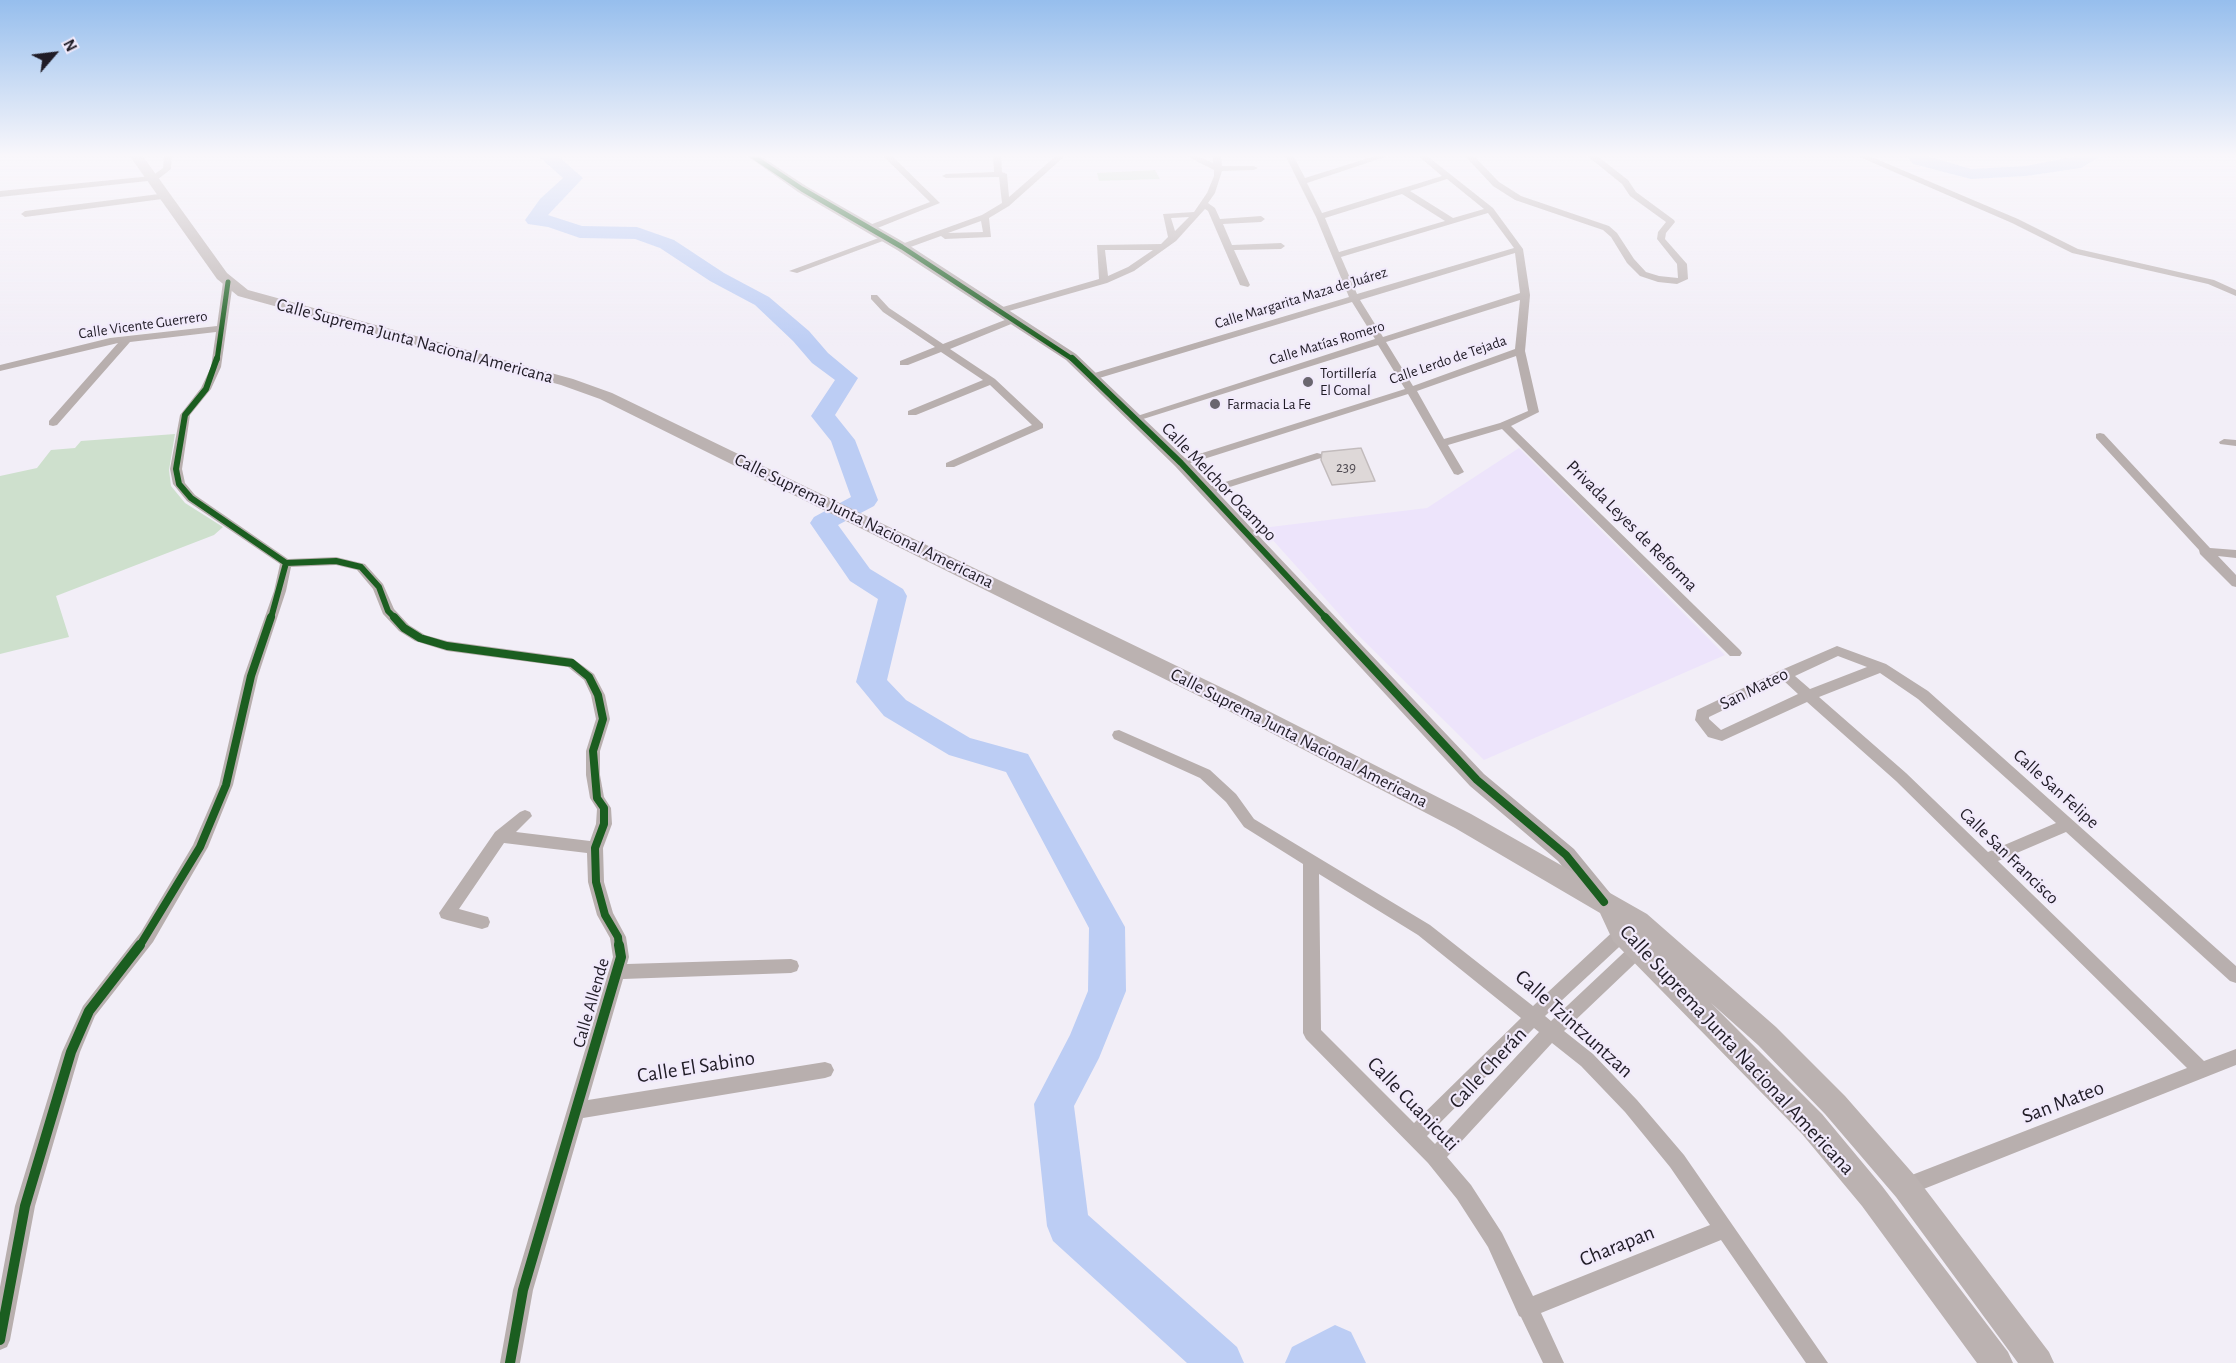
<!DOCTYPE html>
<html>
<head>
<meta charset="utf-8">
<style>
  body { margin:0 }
  #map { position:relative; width:2236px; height:1363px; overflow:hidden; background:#f2eef7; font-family:"Alegreya Sans",sans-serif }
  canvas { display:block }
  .north { position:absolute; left:24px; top:24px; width:60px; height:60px; -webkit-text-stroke:4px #f1eafb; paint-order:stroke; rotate:62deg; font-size:16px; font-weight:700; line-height:24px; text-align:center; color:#201c26 }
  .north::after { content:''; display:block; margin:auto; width:21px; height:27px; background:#201c26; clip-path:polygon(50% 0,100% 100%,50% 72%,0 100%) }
</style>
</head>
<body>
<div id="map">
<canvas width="2236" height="1363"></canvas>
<div class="north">N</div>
</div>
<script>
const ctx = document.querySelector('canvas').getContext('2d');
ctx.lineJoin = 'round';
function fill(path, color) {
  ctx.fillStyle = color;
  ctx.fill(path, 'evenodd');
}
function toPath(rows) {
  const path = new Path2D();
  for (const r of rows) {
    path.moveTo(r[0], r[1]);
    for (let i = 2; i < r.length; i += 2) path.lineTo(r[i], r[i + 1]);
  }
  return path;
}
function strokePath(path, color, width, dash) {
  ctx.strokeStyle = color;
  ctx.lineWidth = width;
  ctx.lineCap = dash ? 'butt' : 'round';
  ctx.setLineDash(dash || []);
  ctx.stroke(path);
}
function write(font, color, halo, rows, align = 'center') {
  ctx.font = font + ' "Alegreya Sans",sans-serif';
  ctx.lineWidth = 4.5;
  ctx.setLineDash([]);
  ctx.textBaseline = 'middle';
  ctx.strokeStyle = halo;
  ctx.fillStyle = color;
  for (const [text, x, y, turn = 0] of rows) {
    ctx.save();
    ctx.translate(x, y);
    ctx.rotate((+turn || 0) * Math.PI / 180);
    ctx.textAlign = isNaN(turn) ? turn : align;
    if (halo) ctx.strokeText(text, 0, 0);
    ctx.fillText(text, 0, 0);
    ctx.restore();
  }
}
fill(toPath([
  [1519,448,1725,655,1484,760,1357,634,1262,528,1427,508]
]), '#ede4fb');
fill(toPath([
  [1155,170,1160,179,1099,181,1097,173],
  [175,434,169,470,171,486,185,503,223,527,214,535,56,596,69,637,0,654,0,476,37,468,51,450,75,448,81,441]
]), '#cee0cd');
fill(toPath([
  [537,155,557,155,583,178,548,215,582,226,637,227,674,240,724,273,769,297,809,331,828,353,858,378,835,415,855,440,878,500,874,506,838,525,870,569,903,589,907,596,887,680,906,700,970,738,1028,754,1125,927,1126,991,1099,1058,1074,1106,1088,1215,1237,1347,1244,1363,1187,1363,1053,1241,1047,1226,1034,1104,1070,1035,1088,991,1089,928,1006,772,949,755,884,716,856,682,878,599,850,581,810,523,814,517,851,497,831,441,811,416,835,380,812,363,793,341,755,305,710,281,660,248,635,239,580,238,548,227,528,224,525,220,540,199,563,178,537,155],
  [1905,155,1924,155,1971,169,2026,166,2081,155,2103,155,2081,168,2026,176,1971,179,1913,164,1905,155],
  [1335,1325,1351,1332,1366,1363,1285,1363,1292,1347,1335,1325]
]), '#bccdf4');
const building = toPath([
  [1361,448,1375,481,1332,485,1321,460,1322,452,1361,448]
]);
fill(building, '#ded8d8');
strokePath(building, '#c2bbbc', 1.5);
fill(toPath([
  [164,155,172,155,171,169,157,180,0,197,0,191,152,176,163,168,164,155],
  [882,155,891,155,940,203,870,231,867,230,867,226,930,202,882,155],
  [993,155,1001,155,1002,172,1007,174,1009,197,1057,155,1066,155,1009,206,989,218,991,237,945,239,941,236,905,249,899,249,899,245,982,215,1002,203,999,177,946,178,942,176,946,174,994,172,993,155],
  [981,221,983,232,948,233,981,221],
  [1184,155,1195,155,1213,163,1213,155,1221,155,1222,166,1254,166,1258,168,1254,170,1222,171,1215,193,1208,203,1215,208,1220,219,1261,216,1265,219,1261,222,1223,224,1232,245,1281,243,1285,246,1281,249,1234,250,1250,285,1248,287,1240,285,1208,211,1205,209,1176,241,1134,271,1107,283,1002,313,996,313,996,309,1099,279,1097,245,1161,244,1168,237,1163,214,1194,212,1207,193,1214,176,1214,170,1184,155],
  [1189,217,1175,231,1171,218,1189,217],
  [1105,250,1153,250,1128,267,1108,276,1105,250],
  [1285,155,1293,155,1305,178,1378,155,1391,155,1307,183,1322,213,1442,176,1417,155,1426,155,1493,208,1523,249,1530,295,1525,351,1539,412,1511,426,1740,650,1742,653,1740,656,1730,656,1502,429,1448,445,1464,472,1458,475,1454,474,1408,394,1185,465,1177,465,1175,463,1177,461,1405,389,1378,345,1140,420,1132,420,1131,418,1375,339,1352,302,1096,379,1088,379,1088,375,1349,297,1316,217,1285,155],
  [1447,179,1484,209,1453,218,1410,191,1447,179],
  [1402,194,1445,221,1339,252,1325,218,1402,194],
  [1488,213,1514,248,1357,294,1341,257,1488,213],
  [1515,253,1520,293,1383,337,1360,300,1515,253],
  [1520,300,1515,349,1413,386,1386,342,1520,300],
  [1516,356,1528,411,1500,423,1444,439,1417,391,1516,356],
  [1464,155,1473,155,1499,182,1521,196,1609,226,1617,233,1634,259,1646,272,1659,276,1678,278,1677,264,1657,239,1658,232,1666,222,1630,196,1622,184,1586,155,1596,155,1628,180,1636,192,1674,220,1675,222,1666,233,1665,239,1687,264,1688,279,1677,284,1658,282,1640,276,1627,263,1611,237,1603,230,1515,200,1493,186,1464,155],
  [1855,155,1867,155,2018,219,2078,249,2214,280,2236,290,2236,296,2208,284,2072,253,2012,223,1855,155],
  [167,193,171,196,170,198,25,217,21,214,25,211,167,193],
  [884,236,891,238,797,273,789,271,884,236],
  [228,279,233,282,221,367,211,389,190,415,182,469,185,483,195,495,288,559,336,557,365,564,383,584,394,609,409,625,425,635,447,641,572,658,594,674,605,695,610,719,600,751,600,775,604,797,611,808,612,824,603,848,604,882,613,913,626,937,629,957,627,964,791,959,797,961,799,966,797,971,791,973,623,979,588,1100,825,1062,831,1064,834,1070,831,1076,825,1078,583,1118,533,1290,520,1363,500,1363,513,1290,613,957,610,938,597,915,588,882,587,853,504,843,459,909,488,917,490,922,488,927,482,929,447,920,441,918,439,913,495,832,520,812,525,810,530,812,532,816,516,832,590,841,596,824,597,809,590,798,586,775,586,751,596,719,591,695,584,680,568,667,447,651,415,641,399,631,383,614,373,589,357,570,336,565,291,567,286,591,258,676,233,785,208,847,153,942,95,1016,80,1052,35,1206,10,1340,7,1347,0,1350,0,1287,15,1206,62,1052,83,1006,141,932,193,845,219,785,244,676,274,591,280,564,187,501,173,484,170,469,180,415,201,388,211,367,216,332,130,342,57,425,53,426,49,425,49,421,118,343,0,371,0,365,110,338,217,326,223,282,228,279],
  [871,295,877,295,889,308,943,344,1010,318,1016,318,1016,322,950,349,995,379,1043,424,1043,428,954,467,946,467,946,463,1032,425,990,385,916,415,908,415,908,411,983,380,941,352,908,365,900,365,900,361,935,347,883,312,871,299,871,295],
  [2100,433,2104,434,2210,548,2236,550,2236,558,2218,556,2236,575,2236,587,2232,586,2200,554,2199,550,2096,438,2096,434,2100,433],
  [2224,439,2236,440,2236,446,2220,444,2219,442,2224,439],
  [1317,453,1321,454,1321,458,1211,493,1207,495,1201,491,1203,489,1317,453],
  [1837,646,1886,664,1928,691,2236,966,2236,983,2230,981,2066,832,1998,861,2204,1061,2236,1049,2236,1065,1906,1196,1899,1194,1897,1187,1899,1180,2187,1068,1896,781,1807,702,1722,741,1708,737,1695,720,1697,710,1779,671,1837,646],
  [1838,656,1867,667,1810,689,1795,676,1838,656],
  [1880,673,1918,699,2056,823,1988,852,1906,773,1819,697,1880,673],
  [1784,681,1798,694,1721,730,1709,719,1709,717,1784,681],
  [1119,730,1210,770,1236,794,1254,819,1430,925,1533,1006,1620,925,1626,923,1632,925,1634,930,1632,935,1545,1016,1551,1021,1635,942,1641,940,1647,942,1649,947,1647,952,1564,1031,1593,1054,1637,1100,1684,1155,1828,1363,1806,1363,1721,1240,1541,1313,1564,1363,1543,1363,1521,1317,1519,1316,1488,1247,1457,1199,1428,1163,1306,1039,1303,1033,1303,864,1244,827,1226,802,1200,778,1114,739,1112,735,1114,731,1119,730],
  [1319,874,1418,935,1521,1018,1414,1123,1321,1030,1319,874],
  [1534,1028,1539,1032,1435,1144,1427,1136,1534,1028],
  [1552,1043,1581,1066,1625,1112,1670,1167,1710,1225,1533,1296,1502,1233,1471,1185,1447,1157,1552,1043]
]), '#b8afae');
fill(toPath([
  [746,155,759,155,806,186,907,244,1076,354,1187,460,1484,774,1574,849,1610,893,1613,900,1610,907,1602,910,1594,907,1558,861,1470,786,1175,466,1066,360,897,250,798,192,746,155]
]), '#b7aeae');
fill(toPath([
  [129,155,142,155,227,273,248,290,573,379,612,393,1239,696,1471,814,1647,914,1776,1027,1845,1096,1916,1177,2049,1352,2054,1363,2018,1363,1896,1197,1825,1114,1758,1045,1711,1003,1822,1114,1882,1186,2008,1352,2013,1363,1977,1363,1862,1206,1802,1134,1613,941,1600,913,1455,828,1223,708,600,399,561,385,238,296,217,279,129,155]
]), '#bbb2b1');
strokePath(toPath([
  [751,155,802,189,902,247,1074,360],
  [217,360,228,282]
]), '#1b5e20', 5);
strokePath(toPath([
  [217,358,206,389,185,415,176,469,179,484,191,498,286,563,271,618],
  [1072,358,1181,463,1326,618],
  [286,563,336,561,361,567,379,587,388,611,395,618]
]), '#1b5e20', 6);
strokePath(toPath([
  [394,617,404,628,420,638,447,646,572,663,589,677,598,695,603,719,593,751,597,798,604,808,604,824,595,848,596,882,605,915,618,937,619,947],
  [1325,617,1477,780,1566,855,1604,902],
  [139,947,200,847,226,785,251,676,271,617]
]), '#1b5e20', 8);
strokePath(toPath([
  [0,1340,25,1206,71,1052,89,1011,140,945],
  [510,1363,523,1290,621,957,619,945]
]), '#1b5e20', 10);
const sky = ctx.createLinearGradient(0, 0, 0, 346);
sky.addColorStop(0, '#96beed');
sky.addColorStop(0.45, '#f9f7fb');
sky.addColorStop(1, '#f9f7fb00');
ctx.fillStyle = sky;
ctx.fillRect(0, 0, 2236, 346);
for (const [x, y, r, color] of [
  [1308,382,6,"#6a666f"],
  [1215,404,6,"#6a666f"]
]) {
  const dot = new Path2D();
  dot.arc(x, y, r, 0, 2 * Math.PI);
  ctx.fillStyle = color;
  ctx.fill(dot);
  strokePath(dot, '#f1eafb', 2);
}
write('15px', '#201c26', '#f1eafb', [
  ["Calle Margarita Maza de Juárez",1301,298,-17],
  ["Calle Vicente Guerrero",143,325,-8],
  ["Calle Matías Romero",1327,343,-17],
  ["Calle Lerdo de Tejada",1448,360,-19]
]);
write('15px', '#201c26', '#f1eafb', [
  ["Tortillería",1320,373],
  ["El Comal",1320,390],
  ["Farmacia La Fe",1227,404]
], 'left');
write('15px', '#504b52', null, [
  ["239",1346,467]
]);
write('18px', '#201c26', '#f1eafb', [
  ["Calle Suprema Junta Nacional Americana",415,341,15],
  ["Calle Melchor Ocampo",1219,482,46],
  ["Calle Suprema Junta Nacional Americana",864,521,26],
  ["Privada Leyes de Reforma",1632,526,45],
  ["San Mateo",1754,689,-26],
  ["Calle Suprema Junta Nacional Americana",1299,738,27],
  ["Calle San Felipe",2056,789,42],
  ["Calle San Francisco",2009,856,44],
  ["Calle Allende",591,1003,-74]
]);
write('21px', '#201c26', '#f1eafb', [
  ["Calle Tzintzuntzan",1574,1024,42],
  ["Calle Suprema Junta Nacional Americana",1737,1050,47],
  ["Calle El Sabino",696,1067,-9],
  ["Calle Cherán",1488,1068,-47],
  ["San Mateo",2063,1102,-21],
  ["Calle Cuanicuti",1413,1104,46],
  ["Charapan",1617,1246,-22]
]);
</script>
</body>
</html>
